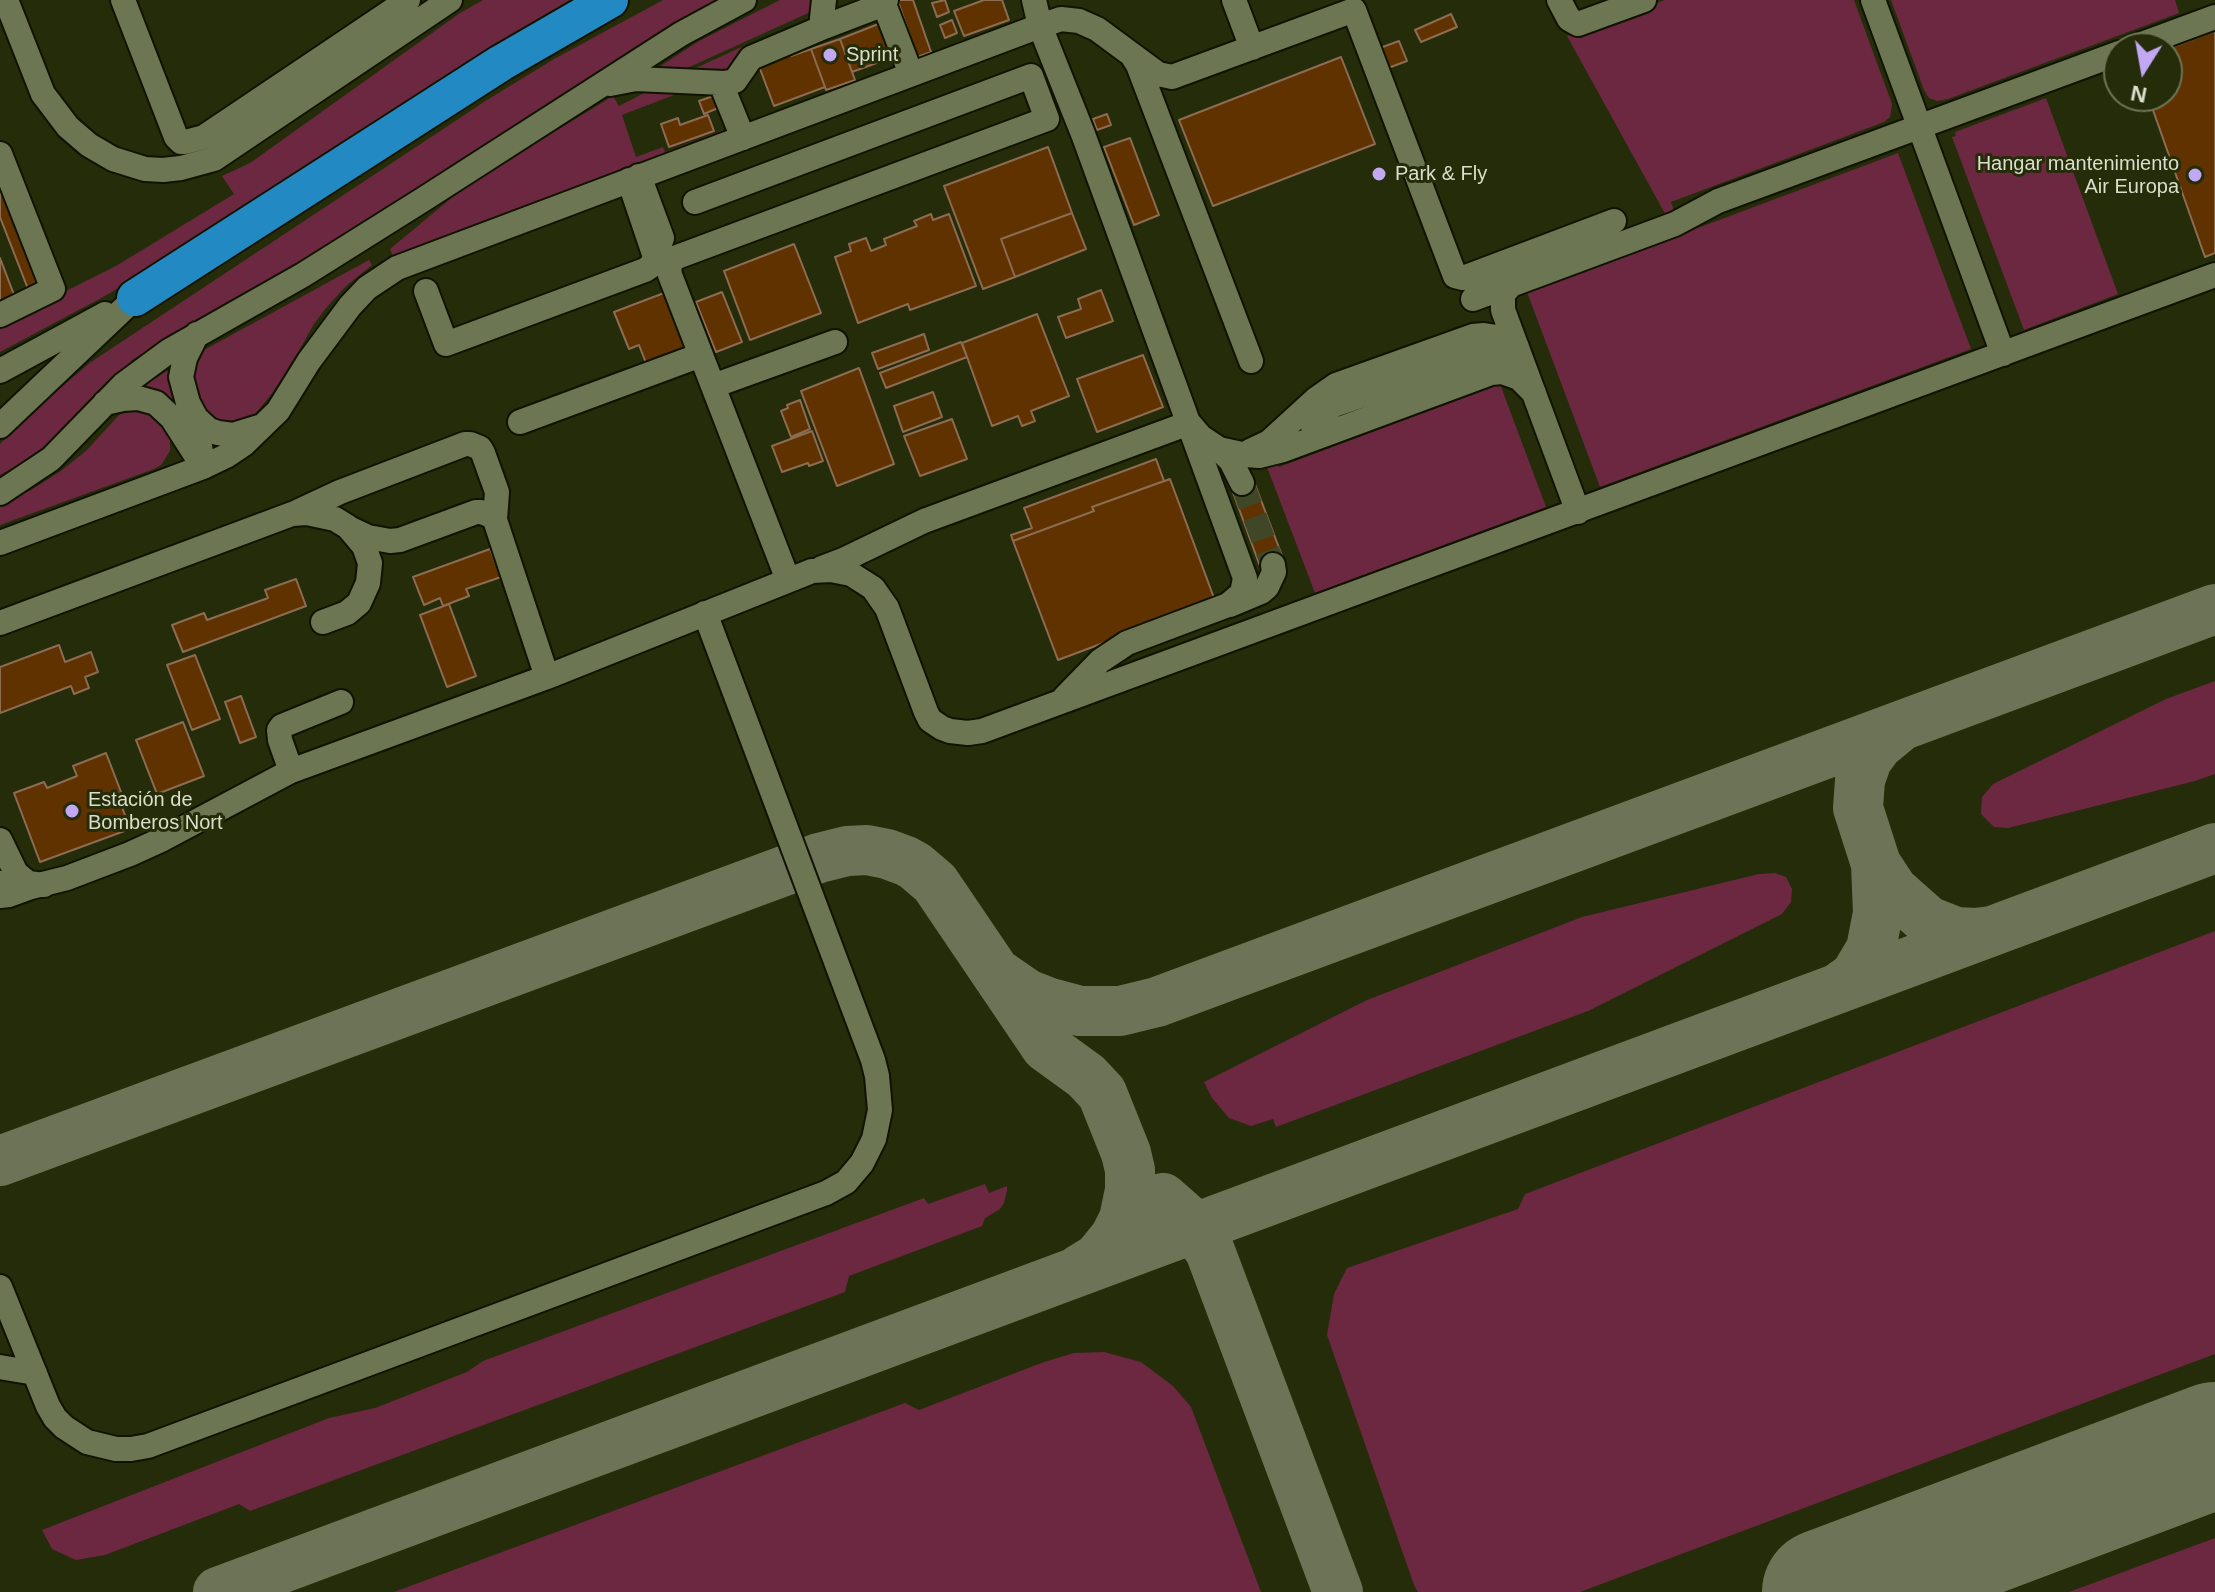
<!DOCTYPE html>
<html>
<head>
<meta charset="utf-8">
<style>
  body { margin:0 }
  #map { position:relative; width:2215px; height:1592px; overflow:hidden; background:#252c09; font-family:Arial,sans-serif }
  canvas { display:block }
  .north { position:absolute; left:2103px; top:32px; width:80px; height:80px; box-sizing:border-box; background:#252c09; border:2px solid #6d7457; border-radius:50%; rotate:191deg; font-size:22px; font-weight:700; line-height:32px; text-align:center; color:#dadfcc }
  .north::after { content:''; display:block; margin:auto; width:28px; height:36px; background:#c1a8f3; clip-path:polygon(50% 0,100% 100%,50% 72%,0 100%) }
</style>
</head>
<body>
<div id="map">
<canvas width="2215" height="1592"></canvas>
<div class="north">N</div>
</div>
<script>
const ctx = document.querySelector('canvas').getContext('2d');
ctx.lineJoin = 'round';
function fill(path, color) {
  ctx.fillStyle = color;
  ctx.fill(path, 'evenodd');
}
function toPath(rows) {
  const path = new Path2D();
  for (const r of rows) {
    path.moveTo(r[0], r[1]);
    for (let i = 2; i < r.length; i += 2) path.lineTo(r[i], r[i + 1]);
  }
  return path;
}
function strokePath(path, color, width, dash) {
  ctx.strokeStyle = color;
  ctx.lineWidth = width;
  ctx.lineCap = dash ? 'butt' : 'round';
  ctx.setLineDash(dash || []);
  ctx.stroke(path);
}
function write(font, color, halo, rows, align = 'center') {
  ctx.font = font + ' Arial,sans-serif';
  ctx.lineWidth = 6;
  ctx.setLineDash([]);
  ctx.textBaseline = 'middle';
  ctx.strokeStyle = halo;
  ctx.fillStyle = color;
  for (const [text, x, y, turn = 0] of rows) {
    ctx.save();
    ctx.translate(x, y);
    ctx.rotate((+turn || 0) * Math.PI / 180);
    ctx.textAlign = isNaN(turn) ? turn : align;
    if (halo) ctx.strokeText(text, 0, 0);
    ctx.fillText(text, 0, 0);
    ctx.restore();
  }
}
fill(toPath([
  [483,0,580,0,543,19,426,89,293,181,203,238,103,297,0,352,0,324,116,266,234,194,222,176,250,163,460,13],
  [663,0,727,0,321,254,189,326,132,360,68,428,37,454,0,475,0,444,34,410,91,362,487,100,554,59],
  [780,0,818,0,815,10,674,74,653,71,699,41],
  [1665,0,1854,0,1892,104,1890,117,1884,122,1671,202,1676,216,1668,219,1567,36],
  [1891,0,2175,0,2179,13,1948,99,1937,101,1929,98,1924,90],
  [748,44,752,52,736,71,685,73],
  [652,89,679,92,679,93,622,115,636,157,663,147,665,152,723,130,723,132,393,256,390,249,467,185,613,96,619,106],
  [2046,98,2118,294,2024,330,1952,137,1956,136,1955,132],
  [1898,153,1971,349,1600,487,1527,292],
  [369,260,372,265,346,286,326,308,314,324,280,384,255,414,248,420,236,425,209,418,193,388,193,367,204,350],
  [172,368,178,407,146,389,146,386,151,381],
  [1500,384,1546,507,1315,593,1267,467,1277,464,1279,467],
  [134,408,155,413,170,435,170,451,161,465,154,469,0,525,0,505,31,490,61,471,87,450,119,415],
  [2215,681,2215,774,2195,781,2008,828,1994,827,1981,814,1982,797,1993,784,2166,699],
  [1775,873,1786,877,1792,889,1791,902,1782,914,1588,1011,1276,1127,1273,1119,1251,1126,1229,1118,1212,1098,1204,1082,1367,1000,1582,917,1759,874],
  [2215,931,2215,1354,1580,1592,1418,1592,1414,1585,1327,1335,1334,1294,1347,1268,1518,1209,1525,1194],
  [985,1184,989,1193,1007,1186,1007,1190,1004,1203,1000,1209,985,1218,982,1226,849,1276,845,1292,250,1511,239,1504,105,1555,76,1560,52,1549,42,1530,329,1418,375,1408,467,1372,483,1361,924,1198,928,1204],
  [1104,1352,1141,1362,1173,1386,1191,1407,1261,1592,394,1592,905,1403,919,1410,1044,1362,1074,1353],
  [2215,1538,2215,1592,2069,1592]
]), '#6c2841');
strokePath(toPath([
  [1901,726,1878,745,1867,760,1860,780,1858,808,1876,864,1893,890,1928,921,1956,932,1976,933,1991,931],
  [1001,976,1027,994,1050,1003,1080,1011,1120,1011,1157,1002,2215,609],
  [1837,989,1855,976,1871,949,1878,913,1876,864],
  [0,1161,819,858,847,851,867,850,887,854,906,861,915,866,935,883,1046,1047,1086,1076,1102,1093,1126,1153,1130,1170,1130,1190,1124,1219,1115,1237,1098,1258,1080,1269],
  [1163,1198,1189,1221,1210,1251,1338,1592],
  [218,1592,2215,848]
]), '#6d7356', 50);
strokePath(toPath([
  [1825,1592,2215,1445]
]), '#6d7356', 126);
const building = toPath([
  [901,0,913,0,931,52,917,57,898,1,901,0],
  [945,0,949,12,937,17,932,3,945,0],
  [984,0,1002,0,1009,20,964,36,954,11,984,0],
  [1451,14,1457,27,1421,42,1415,30,1451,14],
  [952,20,957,33,945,38,940,25,952,20],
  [881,23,893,57,852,72,840,39,881,23],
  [2215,31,2215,253,2205,257,2148,96,2167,96,2167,49,2215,31],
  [840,39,855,80,826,90,811,49,840,39],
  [1399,41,1407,61,1388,68,1380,48,1399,41],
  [789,49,791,56,811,49,825,87,774,106,757,61,789,49],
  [1341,57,1375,144,1213,206,1179,120,1341,57],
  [713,96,718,108,704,114,699,101,713,96],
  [1107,114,1111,125,1097,130,1093,119,1107,114],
  [708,115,714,131,669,147,661,124,678,118,680,125,708,115],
  [1130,138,1159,215,1134,225,1104,147,1130,138],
  [1048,147,1072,213,1001,239,1015,277,983,289,944,186,1048,147],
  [0,175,42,284,28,289,0,217,0,175],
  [1072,213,1086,249,1015,277,1001,239,1072,213],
  [931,214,933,220,949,214,976,286,910,310,908,304,858,323,835,257,851,251,849,244,866,238,871,251,886,245,884,239,917,226,914,221,931,214],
  [794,244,821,313,750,340,724,271,794,244],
  [0,258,16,300,0,306,0,258],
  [1101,290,1113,321,1066,338,1058,317,1081,309,1078,299,1101,290],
  [722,292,742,342,716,352,696,302,722,292],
  [664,293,685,348,646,363,639,345,629,349,614,312,664,293],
  [1037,314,1069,396,1031,411,1035,421,1022,426,1018,416,992,426,962,343,1037,314],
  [924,334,929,350,878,369,872,353,924,334],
  [961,342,967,357,886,388,880,373,961,342],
  [1143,355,1163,407,1097,432,1077,379,1143,355],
  [859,368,894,464,837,486,801,391,859,368],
  [933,392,942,417,903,432,894,406,933,392],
  [800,400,810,429,791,437,781,411,788,408,787,405,800,400],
  [952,419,967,459,920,476,904,436,952,419],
  [812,431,823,461,809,466,808,463,782,472,772,446,812,431],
  [1156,459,1164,481,1092,507,1094,511,1013,541,1011,535,1032,528,1024,508,1156,459],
  [1170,479,1214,598,1137,626,1138,630,1058,660,1013,541,1094,511,1092,507,1170,479],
  [1253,479,1284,561,1261,569,1231,487,1253,479],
  [490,549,501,577,466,589,469,596,443,606,440,598,424,605,413,577,490,549],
  [296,579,306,606,183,652,172,625,204,613,207,620,268,598,265,590,296,579],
  [449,604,476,676,447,687,420,615,449,604],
  [59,645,65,662,91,652,98,672,85,677,89,688,74,694,71,686,0,713,0,667,59,645],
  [195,655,220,719,192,730,167,665,195,655],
  [241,696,256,737,240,743,225,702,241,696],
  [183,722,204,776,157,794,136,740,183,722],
  [106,753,121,792,117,793,130,829,40,862,14,793,44,782,47,788,77,776,73,766,106,753]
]);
fill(building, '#603200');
strokePath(building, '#8c6c53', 2);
strokePath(toPath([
  [1242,483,1273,565]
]), '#404726', 24, [24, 12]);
const minor = toPath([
  [6,0,43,94,68,127,89,145,113,159,145,169,163,170,181,168,214,159,450,0],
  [123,0,176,137,181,142,185,142,204,137,408,0],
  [1234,0,1252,48],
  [1559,0,1569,19,1578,24,1644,0],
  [1873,0,2003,354],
  [884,4,911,74],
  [824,27,884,4,886,0],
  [2131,48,2215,17],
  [1133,57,1138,65,1251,361],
  [724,83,724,91,743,138],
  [610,84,636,79,724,83,735,81,751,58,824,27,822,18,824,0],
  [0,154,53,289,0,315],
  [629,180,655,257,662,238,639,176],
  [695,202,1031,76,1047,119,677,257,672,261,669,267,670,275,788,580],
  [1512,284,1503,294,1503,310,1578,512],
  [426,291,446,344,645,270,651,266,655,257],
  [1473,299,1675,224,1718,201,2119,53],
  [197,334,185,358,181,377,188,403,196,418,203,467],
  [0,371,105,314],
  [713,386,835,342],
  [105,403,123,399,138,398,156,403,172,418,202,465],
  [196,418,209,430,218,433,233,435,259,427],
  [1310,421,1334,405,1483,353,1503,354,1521,363],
  [520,422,701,355],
  [0,426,135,298],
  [1219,449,1231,461,1242,483],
  [1250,451,1269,442,1316,399,1336,385,1473,336,1484,335,1503,338,1517,347],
  [0,493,51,459,123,385,169,351,303,275,424,199,681,34,744,0],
  [297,512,340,492,465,444,470,444,480,448,483,453,497,492,495,520],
  [349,528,368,537,390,541,400,540,476,512,481,512,492,516,495,520,547,677],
  [0,543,203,467,226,456,244,444,278,411,309,361,350,306,367,288,397,268,1040,26,1034,0],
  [822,568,843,560,924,521,1189,423,1201,437,1219,449,1246,455,1259,456,1283,450,1491,373,1502,372,1519,378,1534,393],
  [1230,605,1261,592,1267,587,1274,572,1273,565],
  [0,623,292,514,307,513,335,519,348,527,364,546,370,563,368,583,359,603,347,613,323,622],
  [1065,697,1100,661,1127,643,1228,605,1242,593,1245,578,1083,134,1040,26,1061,19,1079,21,1097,29,1158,74,1172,77,1354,10,1455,276,1463,278,1614,221],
  [291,771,280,740,279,730,282,726,341,702],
  [0,840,16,873,28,883,44,885],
  [0,883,31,887,9,895,0,896],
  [31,887,67,878,130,854,163,839,291,771,547,677,812,571,831,570,851,574,873,588,887,608,926,712,930,720,942,728,950,731,968,733,982,731,2215,275],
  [0,1287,48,1406,55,1418,64,1427,87,1442,116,1449,131,1449,148,1446,826,1193,846,1182,862,1163,874,1139,880,1110,877,1076,873,1060,705,613],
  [0,1367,35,1373]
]);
const highway = toPath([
  [135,298,501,63,610,0]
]);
strokePath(minor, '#0f1300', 28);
strokePath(highway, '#0f1300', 40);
strokePath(minor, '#6d7652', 24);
strokePath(highway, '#2289c2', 36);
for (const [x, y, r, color] of [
  [830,55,8,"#c1a8f3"],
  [1379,174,8,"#c1a8f3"],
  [2195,175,8,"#c1a8f3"],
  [72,811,8,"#c1a8f3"]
]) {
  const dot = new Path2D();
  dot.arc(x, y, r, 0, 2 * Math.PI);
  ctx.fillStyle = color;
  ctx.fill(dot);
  strokePath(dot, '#252c09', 3);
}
write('20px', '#dadfcc', '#252c09', [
  ["Sprint",846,55],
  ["Hangar mantenimiento",2179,164,"right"],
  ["Air Europa",2179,187,"right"],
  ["Park & Fly",1395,174],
  ["Estación de",88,800],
  ["Bomberos Nort",88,823]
], 'left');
</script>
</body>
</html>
